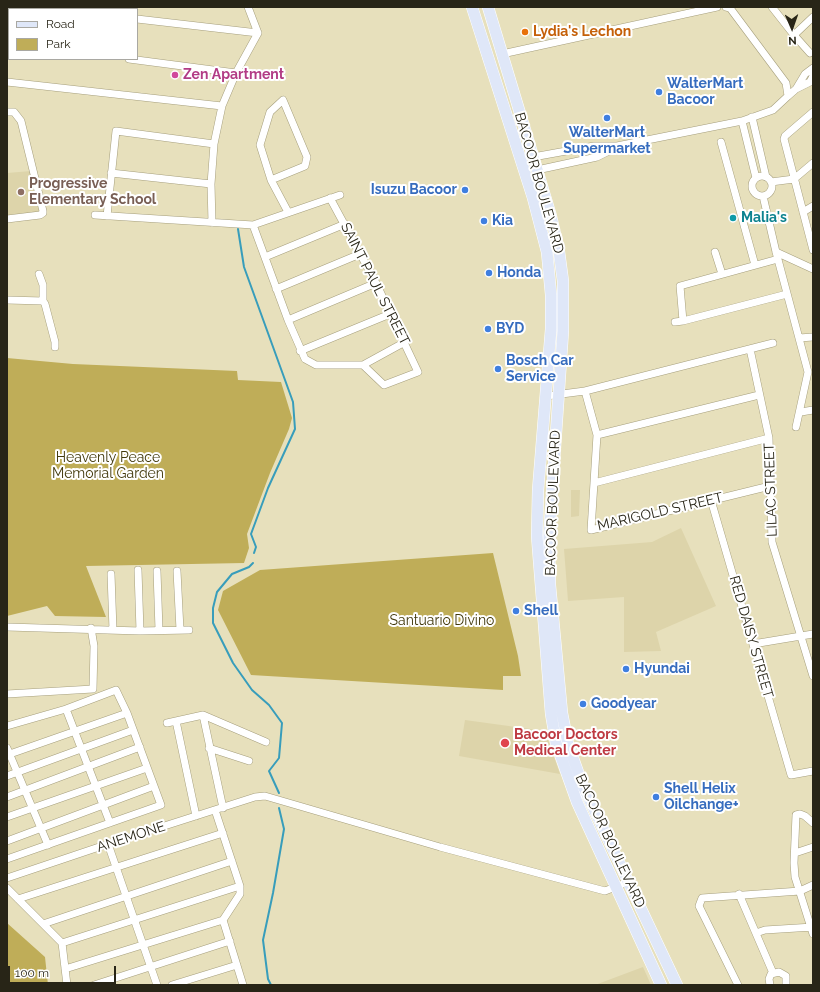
<!DOCTYPE html>
<html>
<head>
<meta charset="utf-8">
<style>
  body { margin:0 }
  #map { position:relative; width:820px; height:992px; overflow:hidden; background:#e7e0bc; font-family:Raleway,sans-serif }
  canvas { display:block }
  .frame { position:absolute; inset:0; border:8px solid #282517; pointer-events:none }
  .legend { position:absolute; left:8px; top:8px; width:130px; height:52px; box-sizing:border-box; background:#fff; border:1px solid #a9a8a2; margin:0; padding:5px 7px; list-style:none; font-size:12px; color:#282517 }
  .legend li { display:flex; align-items:center; gap:8px; height:20px }
  .legend b { width:20px; border:1px solid #a9a8a2 }
  .north { position:absolute; left:772px; top:8px; width:40px; height:40px; -webkit-text-stroke:3px #fff; paint-order:stroke; rotate:178deg; font-size:11px; font-weight:700; line-height:16px; text-align:center; color:#282517 }
  .north::after { content:''; display:block; margin:auto; width:14px; height:18px; background:#282517; clip-path:polygon(50% 0,100% 100%,50% 72%,0 100%) }
  .scale { position:absolute; left:8px; top:966px; width:108px; height:18px; box-sizing:border-box; border:2px solid #282517; border-top:0; padding-left:5px; font-size:12px; line-height:14px; white-space:nowrap; color:#282517; -webkit-text-stroke:3px #fff; paint-order:stroke }
</style>
</head>
<body>
<div id="map">
<canvas width="820" height="992"></canvas>
<div class="frame"></div>
<ul class="legend">
<li><b style="height:5px;background:#dfe7f8"></b>Road</li>
<li><b style="height:11px;background:#bfad58"></b>Park</li>
</ul>
<div class="north">N</div>
<div class="scale">100 m</div>
</div>
<script>
const ctx = document.querySelector('canvas').getContext('2d');
ctx.lineJoin = 'round';
function fill(path, color) {
  ctx.fillStyle = color;
  ctx.fill(path, 'evenodd');
}
function toPath(rows) {
  const path = new Path2D();
  for (const r of rows) {
    if (r.length === 3) {
      path.moveTo(r[0] + r[2], r[1]);
      path.arc(r[0], r[1], r[2], 0, 2 * Math.PI);
      continue;
    }
    path.moveTo(r[0], r[1]);
    for (let i = 2; i < r.length; i += 2) path.lineTo(r[i], r[i + 1]);
  }
  return path;
}
function strokePath(path, color, width, dash) {
  ctx.strokeStyle = color;
  ctx.lineWidth = width;
  ctx.lineCap = dash ? 'butt' : 'round';
  ctx.setLineDash(dash || []);
  ctx.stroke(path);
}
function write(font, color, halo, rows, align = 'center') {
  ctx.font = font + ' Raleway,sans-serif';
  ctx.lineWidth = 4;
  ctx.setLineDash([]);
  ctx.textBaseline = 'middle';
  ctx.strokeStyle = halo;
  ctx.fillStyle = color;
  for (const [text, x, y, turn = 0] of rows) {
    ctx.save();
    ctx.translate(x, y);
    ctx.rotate((+turn || 0) * Math.PI / 180);
    ctx.textAlign = isNaN(turn) ? turn : align;
    if (halo) ctx.strokeText(text, 0, 0);
    ctx.fillText(text, 0, 0);
    ctx.restore();
  }
}
fill(toPath([
  [31,171,40,212,7,215,7,173],
  [571,490,580,490,579,516,571,517],
  [681,528,716,606,656,632,661,651,624,652,624,597,568,601,564,549,652,542],
  [465,720,545,731,560,774,459,756],
  [643,967,651,985,595,985]
]), '#ddd4aa');
fill(toPath([
  [7,358,73,364,237,371,238,380,281,382,292,418,289,429,270,473,247,534,249,548,244,563,86,566,106,617,55,616,47,606,7,616],
  [493,553,518,656,521,676,503,676,503,690,251,675,218,610,223,591,260,570],
  [7,923,45,957,48,985,7,985]
]), '#bfad58');
strokePath(toPath([
  [238,229,244,267,293,402,295,429,268,488,251,534,256,547,254,553],
  [253,563,249,567,232,574,217,592,213,608,213,623,233,663,252,690,269,705,282,723,279,758,269,771,279,793],
  [271,985,268,979,263,940,273,893,284,829,279,808]
]), '#389dbb', 2);
const street = toPath([
  [35,7,52,9],
  [772,7,794,35],
  [137,19,258,33],
  [7,43,9,43],
  [810,53,794,35,813,17],
  [502,54,717,7],
  [129,59,236,73],
  [7,82,222,106],
  [796,89,805,74,813,68],
  [788,96,796,89,810,82,813,76],
  [7,112,14,112,21,121,43,211,43,213,40,215,7,219],
  [813,112,785,136,784,139,813,250],
  [752,117,766,177],
  [742,121,756,178],
  [721,142,755,265],
  [533,157,594,146,617,146,742,121,773,110,788,96,786,83,730,8,726,7],
  [537,170,597,157,615,148],
  [111,173,211,184],
  [762,186,10],
  [271,180,305,166,307,157,283,100,270,112,260,145,271,180,288,212],
  [771,182,794,179,813,163],
  [763,196,776,252,808,372,796,427],
  [330,198,376,283,418,372,384,385,363,365],
  [803,212,813,206],
  [95,215,253,225,340,195],
  [107,216,116,131,214,144],
  [212,223,211,184,214,144,222,106,236,73,258,33,248,7],
  [253,225,288,320,305,359,316,365,363,365,405,342],
  [715,252,722,274],
  [776,252,813,269],
  [265,257,345,224],
  [778,259,680,286,683,321,787,294],
  [39,274,43,285,43,301],
  [276,289,360,254],
  [7,300,43,301,45,304,55,342,55,347],
  [288,320,376,283],
  [675,322,683,321],
  [799,338,813,337],
  [750,349,769,438,772,542,813,676],
  [300,351,390,314],
  [585,391,597,435,591,530,770,486],
  [546,396,585,391,773,343],
  [801,412,813,410],
  [597,435,759,395],
  [594,483,769,438],
  [711,500,791,775,813,771],
  [138,570,140,631],
  [157,571,159,630],
  [177,571,180,630],
  [111,574,113,630],
  [7,627,140,631,189,630],
  [753,644,813,634],
  [7,694,93,689,94,646,91,628],
  [66,709,110,823],
  [203,715,223,808],
  [176,721,196,816],
  [167,723,203,715,266,742],
  [7,726,66,709,116,690,127,713,161,805,7,859],
  [7,748,48,845],
  [209,748,249,761],
  [7,755,127,713],
  [7,776,133,730],
  [7,797,140,747],
  [215,810,240,886,240,894,223,920,243,985],
  [7,817,147,768],
  [813,823,805,816,800,814,796,815,794,863,795,877,813,934],
  [7,841,154,786],
  [108,844,157,985],
  [795,853,813,847],
  [7,878,108,844,255,797,265,796,440,847,605,891,628,882],
  [7,888,62,943,67,985],
  [739,894,773,973],
  [18,899,223,833],
  [43,924,232,861],
  [756,933,765,930,813,927],
  [62,943,240,886],
  [65,969,223,920],
  [94,985,230,941],
  [172,985,237,965],
  [738,985,699,906,702,898,800,891,813,885],
  [770,985,769,979,771,974,779,972,786,976,786,985]
]);
const primary = toPath([
  [472,7,533,198,547,252,551,295,551,329,538,490,537,536,551,714,556,743,577,802,661,985],
  [488,7,551,216,559,251,563,281,563,331,549,537,550,585,562,713,568,744,583,786,677,985]
]);
strokePath(street, '#a69f7d', 8);
strokePath(primary, '#fff', 12);
strokePath(street, '#fff', 7);
strokePath(primary, '#dfe7f8', 11);
for (const [x, y, r, color] of [
  [525,32,4,"#e8710a"],
  [175,75,4,"#d1479c"],
  [659,92,4,"#3f7fe0"],
  [607,118,4,"#3f7fe0"],
  [465,190,4,"#3f7fe0"],
  [21,192,4,"#8d6e63"],
  [733,218,4,"#0f9aa8"],
  [484,221,4,"#3f7fe0"],
  [489,273,4,"#3f7fe0"],
  [488,329,4,"#3f7fe0"],
  [498,369,4,"#3f7fe0"],
  [516,611,4,"#3f7fe0"],
  [626,669,4,"#3f7fe0"],
  [583,704,4,"#3f7fe0"],
  [505,743,5,"#e0444e"],
  [656,797,4,"#3f7fe0"]
]) {
  const dot = new Path2D();
  dot.arc(x, y, r, 0, 2 * Math.PI);
  ctx.fillStyle = color;
  ctx.fill(dot);
  strokePath(dot, '#fff', 1.5);
}
write('bold 14px', '#c56008', '#fff', [
  ["Lydia's Lechon",533,32]
], 'left');
write('bold 14px', '#b23c85', '#fff', [
  ["Zen Apartment",183,75]
], 'left');
write('bold 14px', '#366cbe', '#fff', [
  ["WalterMart",667,84],
  ["Bacoor",667,100],
  ["WalterMart",607,133,"center"],
  ["Supermarket",607,149,"center"],
  ["Isuzu Bacoor",457,190,"right"],
  ["Kia",492,221],
  ["Honda",497,273],
  ["BYD",496,329],
  ["Bosch Car",506,361],
  ["Service",506,377],
  ["Shell",524,611],
  ["Hyundai",634,669],
  ["Goodyear",591,704],
  ["Shell Helix",664,789],
  ["Oilchange+",664,805]
], 'left');
write('14px', '#282517', '#fff', [
  ["BACOOR BOULEVARD",539,183,74],
  ["SAINT PAUL STREET",375,284,63],
  ["LILAC STREET",771,490,-92],
  ["BACOOR BOULEVARD",553,503,-88],
  ["MARIGOLD STREET",660,512,-13],
  ["RED DAISY STREET",751,637,74],
  ["ANEMONE",131,837,-18],
  ["BACOOR BOULEVARD",610,841,65]
]);
write('bold 14px', '#785e54', '#fff', [
  ["Progressive",29,184],
  ["Elementary School",29,200]
], 'left');
write('bold 14px', '#0d838f', '#fff', [
  ["Malia's",741,218]
], 'left');
write('14px', '#42390c', '#fff', [
  ["Heavenly Peace",108,458],
  ["Memorial Garden",108,474],
  ["Santuario Divino",442,621]
]);
write('bold 14px', '#be3a42', '#fff', [
  ["Bacoor Doctors",514,735],
  ["Medical Center",514,751]
], 'left');
</script>
</body>
</html>
